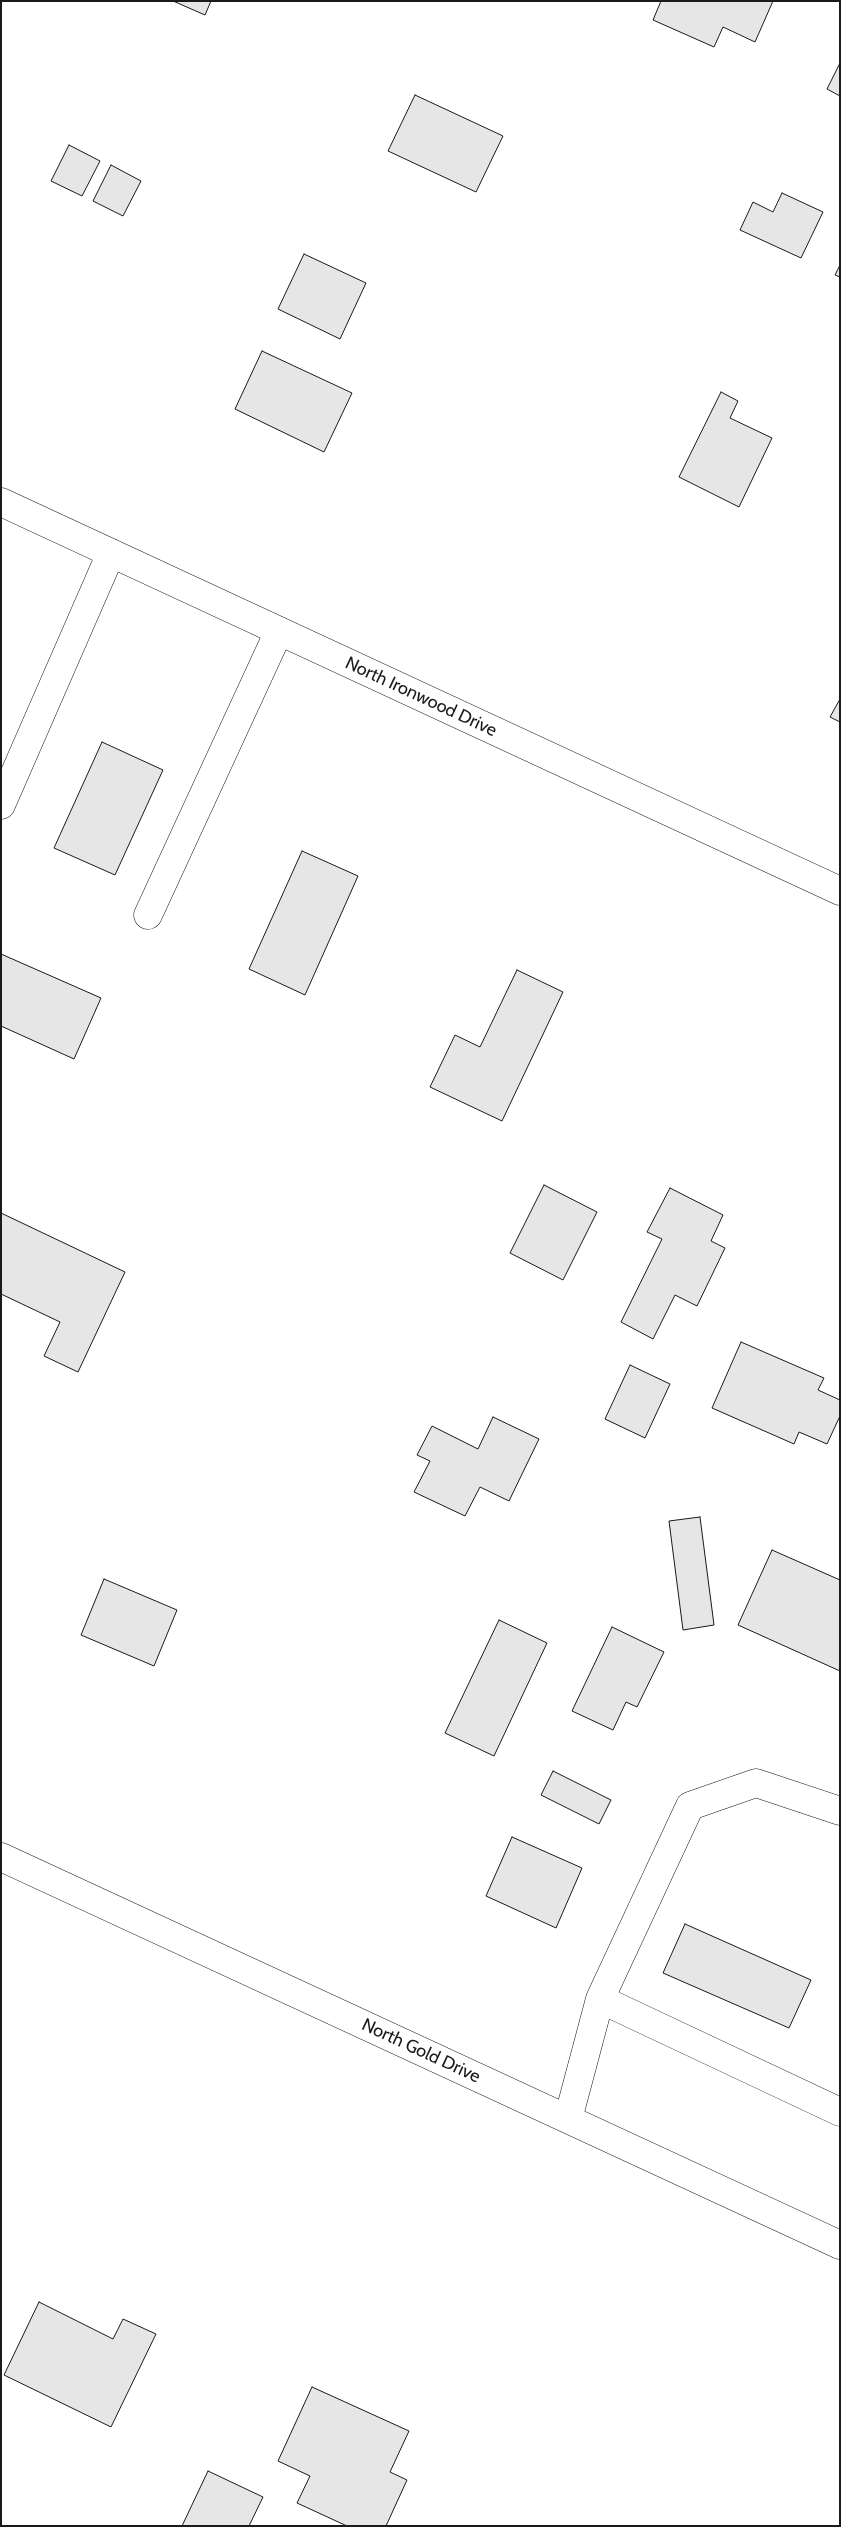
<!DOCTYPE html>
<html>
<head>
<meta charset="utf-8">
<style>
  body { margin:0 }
  #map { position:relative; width:841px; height:2527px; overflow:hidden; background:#fff; font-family:Cabin,sans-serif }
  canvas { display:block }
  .frame { position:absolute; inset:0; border:2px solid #1a1a1a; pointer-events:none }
</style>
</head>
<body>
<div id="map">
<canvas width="841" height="2527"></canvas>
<div class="frame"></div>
</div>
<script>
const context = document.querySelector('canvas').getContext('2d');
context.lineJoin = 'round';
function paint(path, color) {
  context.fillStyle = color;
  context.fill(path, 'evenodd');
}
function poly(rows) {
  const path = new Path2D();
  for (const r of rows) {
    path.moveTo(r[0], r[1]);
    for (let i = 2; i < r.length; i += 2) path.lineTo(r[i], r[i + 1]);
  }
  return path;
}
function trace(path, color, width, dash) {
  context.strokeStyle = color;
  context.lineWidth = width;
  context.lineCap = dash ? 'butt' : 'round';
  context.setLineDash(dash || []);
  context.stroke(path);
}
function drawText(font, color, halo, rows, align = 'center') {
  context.font = font + ' Cabin,sans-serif';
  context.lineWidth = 4;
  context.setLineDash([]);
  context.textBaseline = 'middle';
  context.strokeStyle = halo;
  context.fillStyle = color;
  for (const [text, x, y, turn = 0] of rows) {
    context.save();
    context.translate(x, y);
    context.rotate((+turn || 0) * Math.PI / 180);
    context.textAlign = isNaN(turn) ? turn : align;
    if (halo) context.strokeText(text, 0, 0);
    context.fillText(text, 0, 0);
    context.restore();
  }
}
const building = poly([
  [173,1,211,1,205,15,173,1],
  [661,1,773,1,755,42,723,27,714,47,653,20,661,1],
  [840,63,840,96,827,89,840,63],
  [415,95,503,136,476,192,388,151,415,95],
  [69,145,100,161,82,196,51,181,69,145],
  [111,165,141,181,123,216,93,201,111,165],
  [782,193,823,212,801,258,740,230,753,202,773,212,782,193],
  [304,254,366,283,340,339,278,309,304,254],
  [840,265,840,277,835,275,840,265],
  [262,351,352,393,324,452,235,409,262,351],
  [721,392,738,401,730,418,772,438,739,507,679,477,721,392],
  [840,699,840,722,830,717,840,699],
  [102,742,163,770,115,875,54,848,102,742],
  [302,851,358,876,305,995,249,969,302,851],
  [1,954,101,998,74,1059,1,1026,1,954],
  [517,970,563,992,502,1121,430,1087,455,1035,480,1047,517,970],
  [544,1185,597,1212,563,1280,510,1253,544,1185],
  [670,1188,723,1215,711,1241,725,1248,697,1306,675,1295,653,1339,621,1322,662,1239,647,1232,670,1188],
  [1,1213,125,1272,78,1372,44,1356,60,1322,1,1294,1,1213],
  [741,1342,824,1378,818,1390,840,1400,840,1416,827,1444,799,1432,794,1444,712,1408,741,1342],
  [630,1365,670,1384,645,1438,605,1419,630,1365],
  [493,1417,539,1439,509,1501,480,1487,465,1516,414,1492,430,1461,417,1455,432,1426,478,1449,493,1417],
  [700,1517,714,1625,683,1630,669,1521,700,1517],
  [772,1550,840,1580,840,1671,738,1625,772,1550],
  [104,1579,177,1610,154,1666,81,1635,104,1579],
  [499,1620,547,1643,494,1756,445,1733,499,1620],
  [612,1627,664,1652,637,1707,626,1702,613,1730,572,1711,612,1627],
  [553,1771,611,1800,599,1824,541,1795,553,1771],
  [512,1837,582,1868,556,1928,486,1896,512,1837],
  [685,1924,811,1980,789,2028,663,1973,685,1924],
  [39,2302,113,2339,123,2319,156,2334,111,2427,4,2375,39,2302],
  [312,2387,409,2431,390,2472,407,2480,386,2526,347,2526,297,2503,310,2476,278,2461,312,2387],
  [208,2471,263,2497,249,2526,182,2526,208,2471]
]);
const minor = poly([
  [1,805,111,553],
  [148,915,279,631],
  [1,1857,840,2245],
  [600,1999,840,2112],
  [568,2119,600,1999,690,1806,756,1783,840,1811]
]);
const major = poly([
  [1,502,840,891]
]);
const streetNames = [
  ["North Ironwood Drive",421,697,25],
  ["North Gold Drive",421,2051,25]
];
paint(building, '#e6e6e6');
trace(building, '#1a1a1a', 1);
trace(minor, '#1a1a1a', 29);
trace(major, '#1a1a1a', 29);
trace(minor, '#fff', 28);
trace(major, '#fff', 28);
drawText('18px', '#1a1a1a', '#fff', streetNames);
</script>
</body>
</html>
